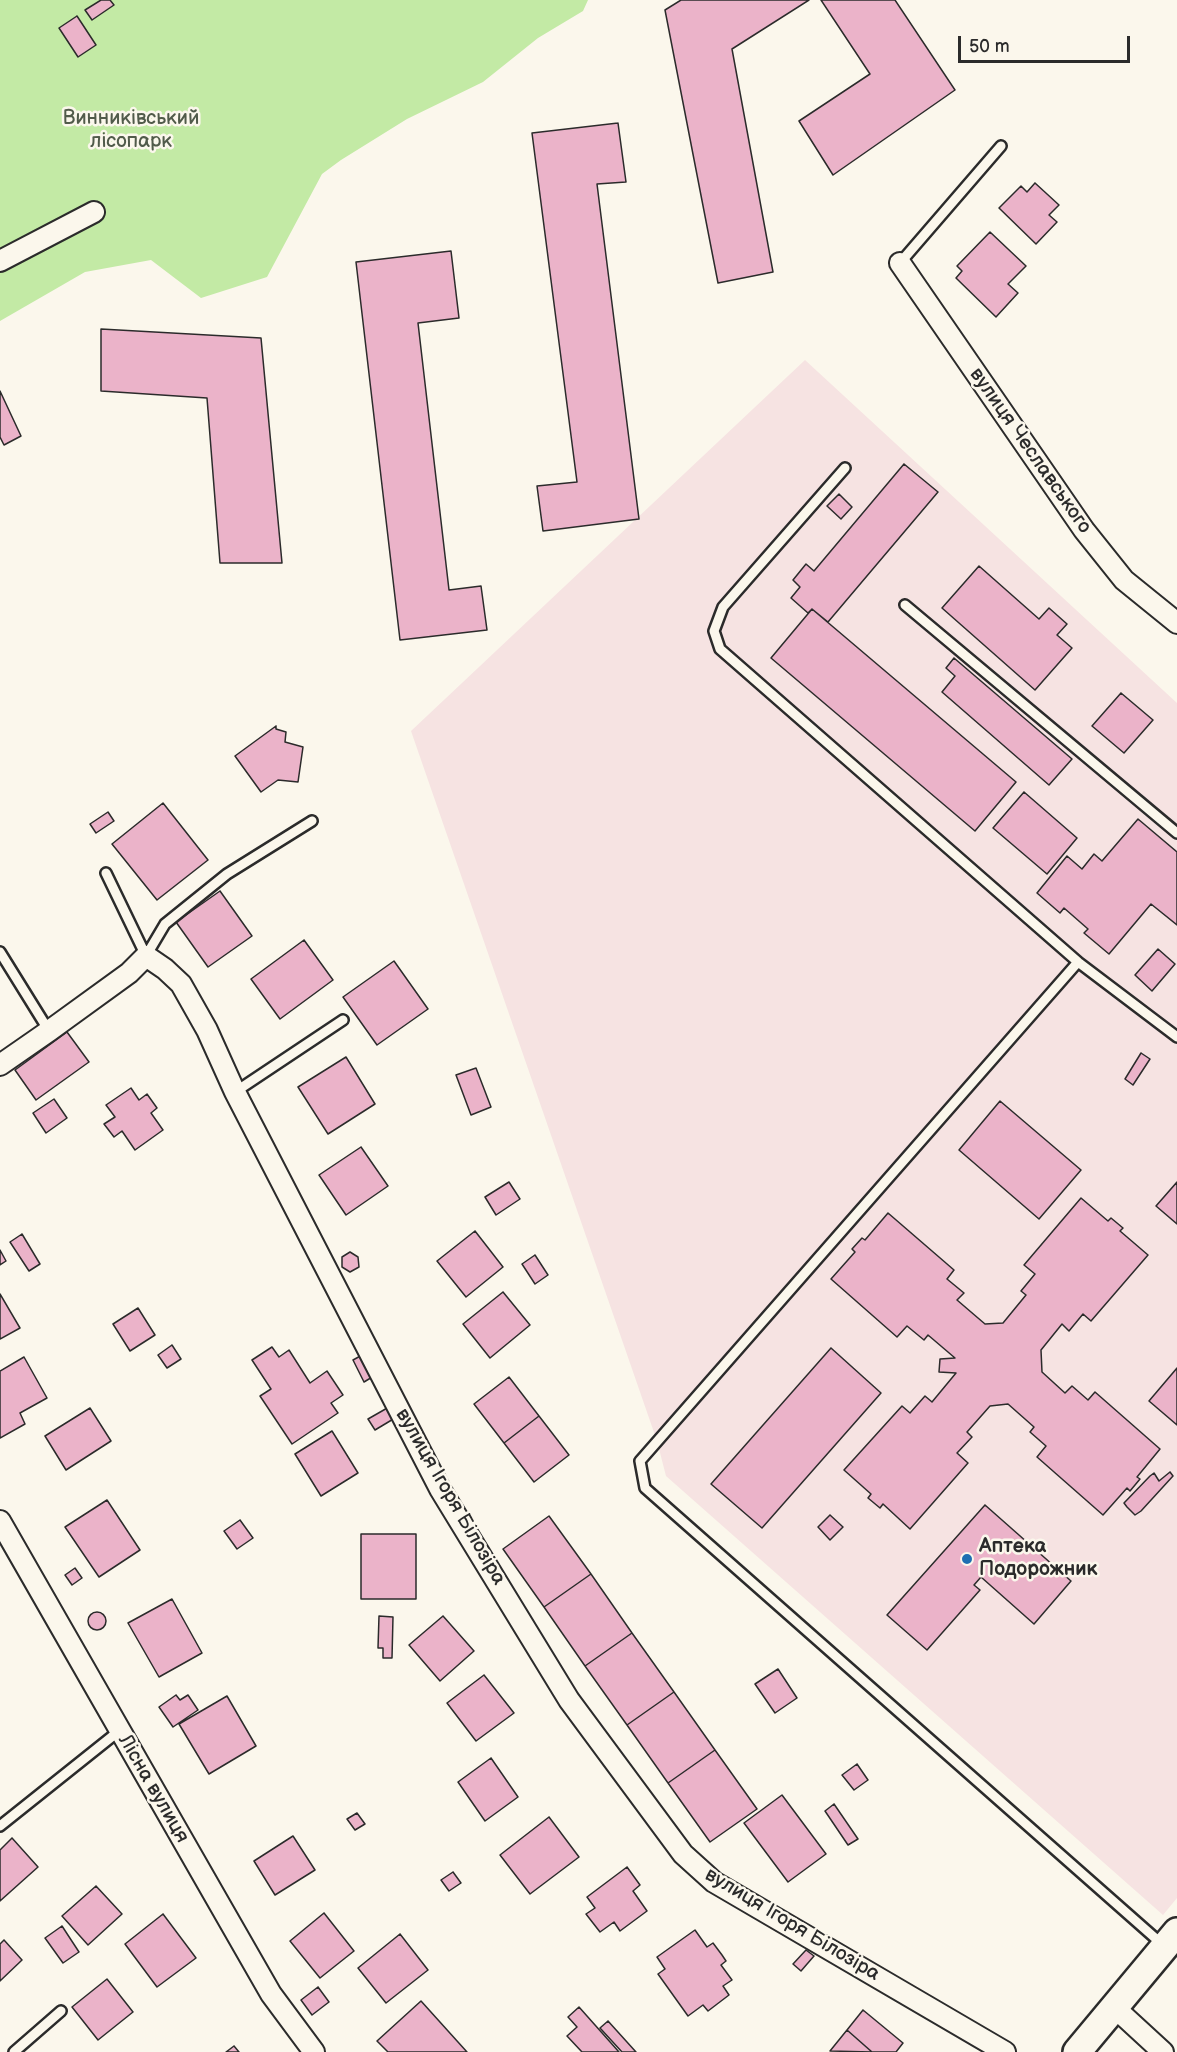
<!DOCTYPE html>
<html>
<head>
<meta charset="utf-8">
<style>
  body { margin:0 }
  #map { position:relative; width:1177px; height:2052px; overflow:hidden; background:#fbf7ec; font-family:"Balsamiq Sans",sans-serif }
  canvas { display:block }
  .scale { position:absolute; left:958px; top:36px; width:172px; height:27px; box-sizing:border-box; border:3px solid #2b2b2b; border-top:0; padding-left:8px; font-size:18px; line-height:21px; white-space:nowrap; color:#2b2b2b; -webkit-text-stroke:4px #fbf7ec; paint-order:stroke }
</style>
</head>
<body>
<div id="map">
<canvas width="1177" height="2052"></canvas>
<div class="scale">50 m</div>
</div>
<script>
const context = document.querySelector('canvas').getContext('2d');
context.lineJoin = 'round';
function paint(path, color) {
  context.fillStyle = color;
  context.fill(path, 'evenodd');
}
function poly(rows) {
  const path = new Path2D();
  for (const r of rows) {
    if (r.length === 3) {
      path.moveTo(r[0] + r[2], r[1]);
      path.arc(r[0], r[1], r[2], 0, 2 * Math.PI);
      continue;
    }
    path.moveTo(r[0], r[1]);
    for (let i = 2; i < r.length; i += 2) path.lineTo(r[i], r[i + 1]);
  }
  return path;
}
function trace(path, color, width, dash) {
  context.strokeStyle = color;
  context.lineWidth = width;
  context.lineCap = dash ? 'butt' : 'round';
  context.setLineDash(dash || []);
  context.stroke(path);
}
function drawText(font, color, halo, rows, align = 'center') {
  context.font = font + ' "Balsamiq Sans",sans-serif';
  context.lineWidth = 5;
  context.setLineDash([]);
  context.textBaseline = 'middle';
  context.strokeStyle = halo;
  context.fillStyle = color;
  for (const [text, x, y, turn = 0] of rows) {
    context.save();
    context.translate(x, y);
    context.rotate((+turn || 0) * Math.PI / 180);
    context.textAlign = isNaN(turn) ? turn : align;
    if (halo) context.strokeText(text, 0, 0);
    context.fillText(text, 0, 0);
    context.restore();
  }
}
const built = poly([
  [805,360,1177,703,1177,1898,1163,1915,666,1476,657,1441,411,731]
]);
const green = poly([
  [0,0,588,0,583,11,538,38,483,82,407,119,341,160,322,174,267,277,201,298,151,260,85,272,0,321]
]);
const building = poly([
  [101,0,110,0,114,5,92,20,85,10,101,0],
  [681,0,809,0,732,49,773,272,718,283,665,10,681,0],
  [821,0,895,0,955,90,833,175,799,121,870,74,821,0],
  [77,16,96,45,78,57,59,28,77,16],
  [618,123,626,182,597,184,639,519,543,531,537,486,577,482,532,133,618,123],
  [1035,183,1059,205,1049,215,1057,222,1036,244,999,208,1021,186,1027,192,1035,183],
  [990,232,1026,266,1008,284,1018,293,996,317,956,278,962,271,957,266,990,232],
  [451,251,459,318,418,323,449,590,481,586,487,630,400,640,356,262,451,251],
  [101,329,261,338,282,563,220,563,207,398,101,391,101,329],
  [0,391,21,436,4,445,0,437,0,391],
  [904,464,938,492,828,622,812,609,808,613,791,598,800,587,793,580,806,564,814,571,904,464],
  [839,494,852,507,841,519,827,506,839,494],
  [979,566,1039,619,1049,608,1067,624,1057,635,1072,648,1035,690,942,608,979,566],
  [812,609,1016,782,975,831,771,658,812,609],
  [954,658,1072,759,1049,785,942,692,955,676,946,668,954,658],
  [1121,693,1153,720,1124,753,1092,726,1121,693],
  [276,726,276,729,286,732,285,742,303,747,298,782,278,780,261,792,235,756,276,726],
  [1024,792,1077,838,1047,874,993,828,1024,792],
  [163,803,208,860,157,900,112,844,163,803],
  [108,812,114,821,96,833,90,824,108,812],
  [1138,819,1177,852,1177,925,1151,904,1109,954,1084,933,1088,929,1064,908,1060,913,1037,893,1067,856,1082,869,1094,854,1102,861,1138,819],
  [220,891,252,936,208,967,176,922,220,891],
  [304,940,333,980,280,1019,251,979,304,940],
  [1158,949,1175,964,1152,991,1135,975,1158,949],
  [394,961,428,1009,377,1045,343,997,394,961],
  [67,1032,89,1062,36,1100,15,1070,67,1032],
  [1141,1053,1150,1059,1133,1085,1125,1079,1141,1053],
  [346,1057,375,1104,328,1134,298,1087,346,1057],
  [476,1068,491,1107,471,1115,456,1075,476,1068],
  [131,1088,139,1100,147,1094,157,1108,151,1113,163,1130,135,1150,122,1131,114,1137,104,1124,115,1117,106,1105,131,1088],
  [54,1099,67,1118,46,1133,33,1113,54,1099],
  [1000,1101,1081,1170,1039,1219,959,1150,1000,1101],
  [361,1147,388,1186,346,1215,319,1175,361,1147],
  [509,1182,520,1199,496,1215,485,1197,509,1182],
  [1177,1182,1177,1224,1156,1206,1177,1182],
  [1081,1198,1108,1221,1111,1218,1123,1228,1120,1231,1148,1255,1091,1321,1083,1314,1069,1331,1062,1324,1041,1350,1042,1372,1065,1393,1072,1386,1088,1400,1095,1392,1160,1449,1137,1477,1140,1479,1130,1491,1127,1488,1103,1515,1037,1457,1046,1446,1030,1432,1034,1427,1008,1404,990,1406,967,1432,972,1437,957,1453,968,1463,910,1529,883,1504,880,1508,868,1498,871,1494,844,1470,902,1406,910,1413,925,1396,932,1402,956,1373,939,1372,940,1359,955,1358,928,1335,924,1340,907,1326,897,1337,831,1279,855,1252,852,1249,862,1238,865,1240,888,1213,954,1270,947,1279,964,1293,957,1300,985,1324,1003,1323,1026,1295,1021,1291,1035,1274,1024,1265,1081,1198],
  [475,1231,503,1267,466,1297,437,1261,475,1231],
  [22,1234,40,1264,29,1271,10,1242,22,1234],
  [0,1250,6,1261,0,1265,0,1250],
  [350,1252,358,1257,359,1267,350,1272,342,1267,342,1257,350,1252],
  [535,1255,548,1275,535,1284,522,1264,535,1255],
  [503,1292,530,1325,490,1358,463,1324,503,1292],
  [0,1294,20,1328,0,1339,0,1294],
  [138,1308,155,1335,130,1351,113,1324,138,1308],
  [172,1345,181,1359,167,1368,158,1355,172,1345],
  [272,1347,279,1357,289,1350,310,1383,327,1371,343,1395,331,1403,338,1413,292,1444,260,1396,271,1389,252,1360,272,1347],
  [831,1348,881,1393,762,1528,711,1484,831,1348],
  [364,1354,374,1376,364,1382,353,1360,364,1354],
  [24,1357,47,1398,20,1413,25,1424,0,1438,0,1371,24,1357],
  [1177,1368,1177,1425,1149,1401,1177,1368],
  [509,1377,539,1416,504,1443,474,1404,509,1377],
  [389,1407,395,1418,375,1430,368,1419,389,1407],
  [90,1408,111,1441,66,1470,45,1436,90,1408],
  [539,1416,569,1455,534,1482,504,1443,539,1416],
  [332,1431,358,1473,321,1496,295,1454,332,1431],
  [1170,1472,1173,1476,1141,1511,1135,1515,1127,1507,1124,1503,1150,1476,1154,1473,1159,1481,1170,1472],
  [107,1500,140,1550,99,1577,65,1527,107,1500],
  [985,1505,1071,1581,1034,1624,981,1577,974,1585,980,1590,927,1650,887,1615,985,1505],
  [830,1515,843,1527,830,1540,818,1527,830,1515],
  [549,1516,591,1574,544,1607,503,1549,549,1516],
  [240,1520,253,1538,237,1549,224,1531,240,1520],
  [361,1534,416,1534,416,1599,361,1599,361,1534],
  [75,1568,82,1578,72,1585,65,1575,75,1568],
  [591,1574,632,1633,585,1666,544,1607,591,1574],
  [172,1599,202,1653,159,1677,128,1623,172,1599],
  [97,1621,9],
  [379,1616,393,1617,392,1658,383,1658,383,1648,378,1648,379,1616],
  [443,1616,474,1651,440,1681,409,1645,443,1616],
  [632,1633,674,1692,627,1725,585,1666,632,1633],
  [778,1669,797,1698,775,1713,755,1684,778,1669],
  [484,1675,514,1713,476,1741,447,1703,484,1675],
  [674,1692,715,1750,668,1783,627,1725,674,1692],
  [176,1695,180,1700,188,1695,198,1710,173,1727,159,1707,176,1695],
  [227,1696,256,1746,209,1774,179,1724,227,1696],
  [715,1750,757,1809,710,1842,668,1783,715,1750],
  [491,1758,518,1797,485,1821,458,1782,491,1758],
  [857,1764,868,1780,854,1790,842,1775,857,1764],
  [782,1795,826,1854,788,1882,744,1823,782,1795],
  [834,1804,858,1839,848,1845,825,1811,834,1804],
  [357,1813,365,1824,355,1830,347,1819,357,1813],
  [549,1817,579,1857,530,1894,500,1855,549,1817],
  [293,1836,315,1870,275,1895,254,1861,293,1836],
  [12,1838,38,1867,0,1901,0,1850,12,1838],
  [627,1867,640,1885,633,1891,647,1911,620,1931,614,1922,600,1932,586,1914,595,1908,587,1897,627,1867],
  [453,1872,461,1883,449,1891,441,1880,453,1872],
  [96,1886,122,1914,88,1945,62,1916,96,1886],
  [324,1913,354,1951,320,1978,290,1941,324,1913],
  [163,1914,196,1958,157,1987,125,1944,163,1914],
  [62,1926,79,1952,63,1963,45,1938,62,1926],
  [695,1930,707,1947,713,1943,722,1955,726,1961,721,1965,732,1980,723,1986,729,1995,708,2011,703,2005,688,2016,658,1974,665,1969,657,1957,695,1930],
  [400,1934,428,1970,386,2003,358,1968,400,1934],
  [4,1940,22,1960,0,1981,0,1944,4,1940],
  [806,1950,814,1956,801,1971,793,1964,806,1950],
  [107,1979,133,2012,98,2040,72,2007,107,1979],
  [318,1987,329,2002,312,2015,301,2000,318,1987],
  [421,2001,467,2052,388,2052,377,2041,421,2001],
  [579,2007,619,2052,582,2052,567,2036,577,2027,568,2017,579,2007],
  [863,2010,903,2043,896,2052,872,2052,847,2030,863,2010],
  [608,2021,636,2052,622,2052,600,2028,608,2021],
  [847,2030,872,2052,830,2051,847,2030],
  [234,2046,239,2052,226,2052,234,2046]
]);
const service = poly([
  [900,263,1001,146],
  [845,468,723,607,714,631,720,649,1078,962,1177,1037],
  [905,605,1177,833],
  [106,873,146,956,165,924,227,874,312,821],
  [0,952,49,1031],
  [1078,962,640,1461,645,1488,1163,1945],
  [235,1092,343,1020],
  [0,1826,119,1731],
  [14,2052,61,2011]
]);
const minor = poly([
  [0,261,94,212],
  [900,263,1084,530,1124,580,1177,623],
  [0,1065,49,1031,129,973,146,956,165,969,181,984,207,1030,235,1092,440,1489,569,1700,683,1854,714,1882,1005,2052],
  [0,1521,271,1994,314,2052],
  [1114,2007,1163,2052]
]);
const secondary = poly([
  [1077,2052,1177,1932]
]);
const markers = [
  [967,1559,6,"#1f6fb2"]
];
const parkNames = [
  ["Винниківський",131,119],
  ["лісопарк",131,142]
];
const streetNames = [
  ["вулиця Чеславського",1030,451,55],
  ["вулиця Ігоря Білозіра",450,1497,60],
  ["Лісна вулиця",153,1789,60],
  ["вулиця Ігоря Білозіра",792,1925,31]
];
const poiNames = [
  ["Аптека",979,1547],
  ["Подорожник",979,1570]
];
paint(built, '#f6e3e2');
paint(green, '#c3eaa5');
paint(building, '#ebb3c9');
trace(building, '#2b2b2b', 1.5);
trace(service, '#2b2b2b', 14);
trace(minor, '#2b2b2b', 24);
trace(secondary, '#2b2b2b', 32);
trace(service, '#fbf7ec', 9);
trace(minor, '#fbf7ec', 20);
trace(secondary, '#fbf7ec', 27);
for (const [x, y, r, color] of markers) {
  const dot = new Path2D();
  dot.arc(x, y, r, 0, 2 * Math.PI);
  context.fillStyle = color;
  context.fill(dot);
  trace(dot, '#fbf7ec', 2);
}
drawText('20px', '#515b4a', '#fbf7ec', parkNames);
drawText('20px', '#2b2b2b', '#fbf7ec', streetNames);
drawText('bold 20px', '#2b2b2b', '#fbf7ec', poiNames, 'left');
</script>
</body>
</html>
